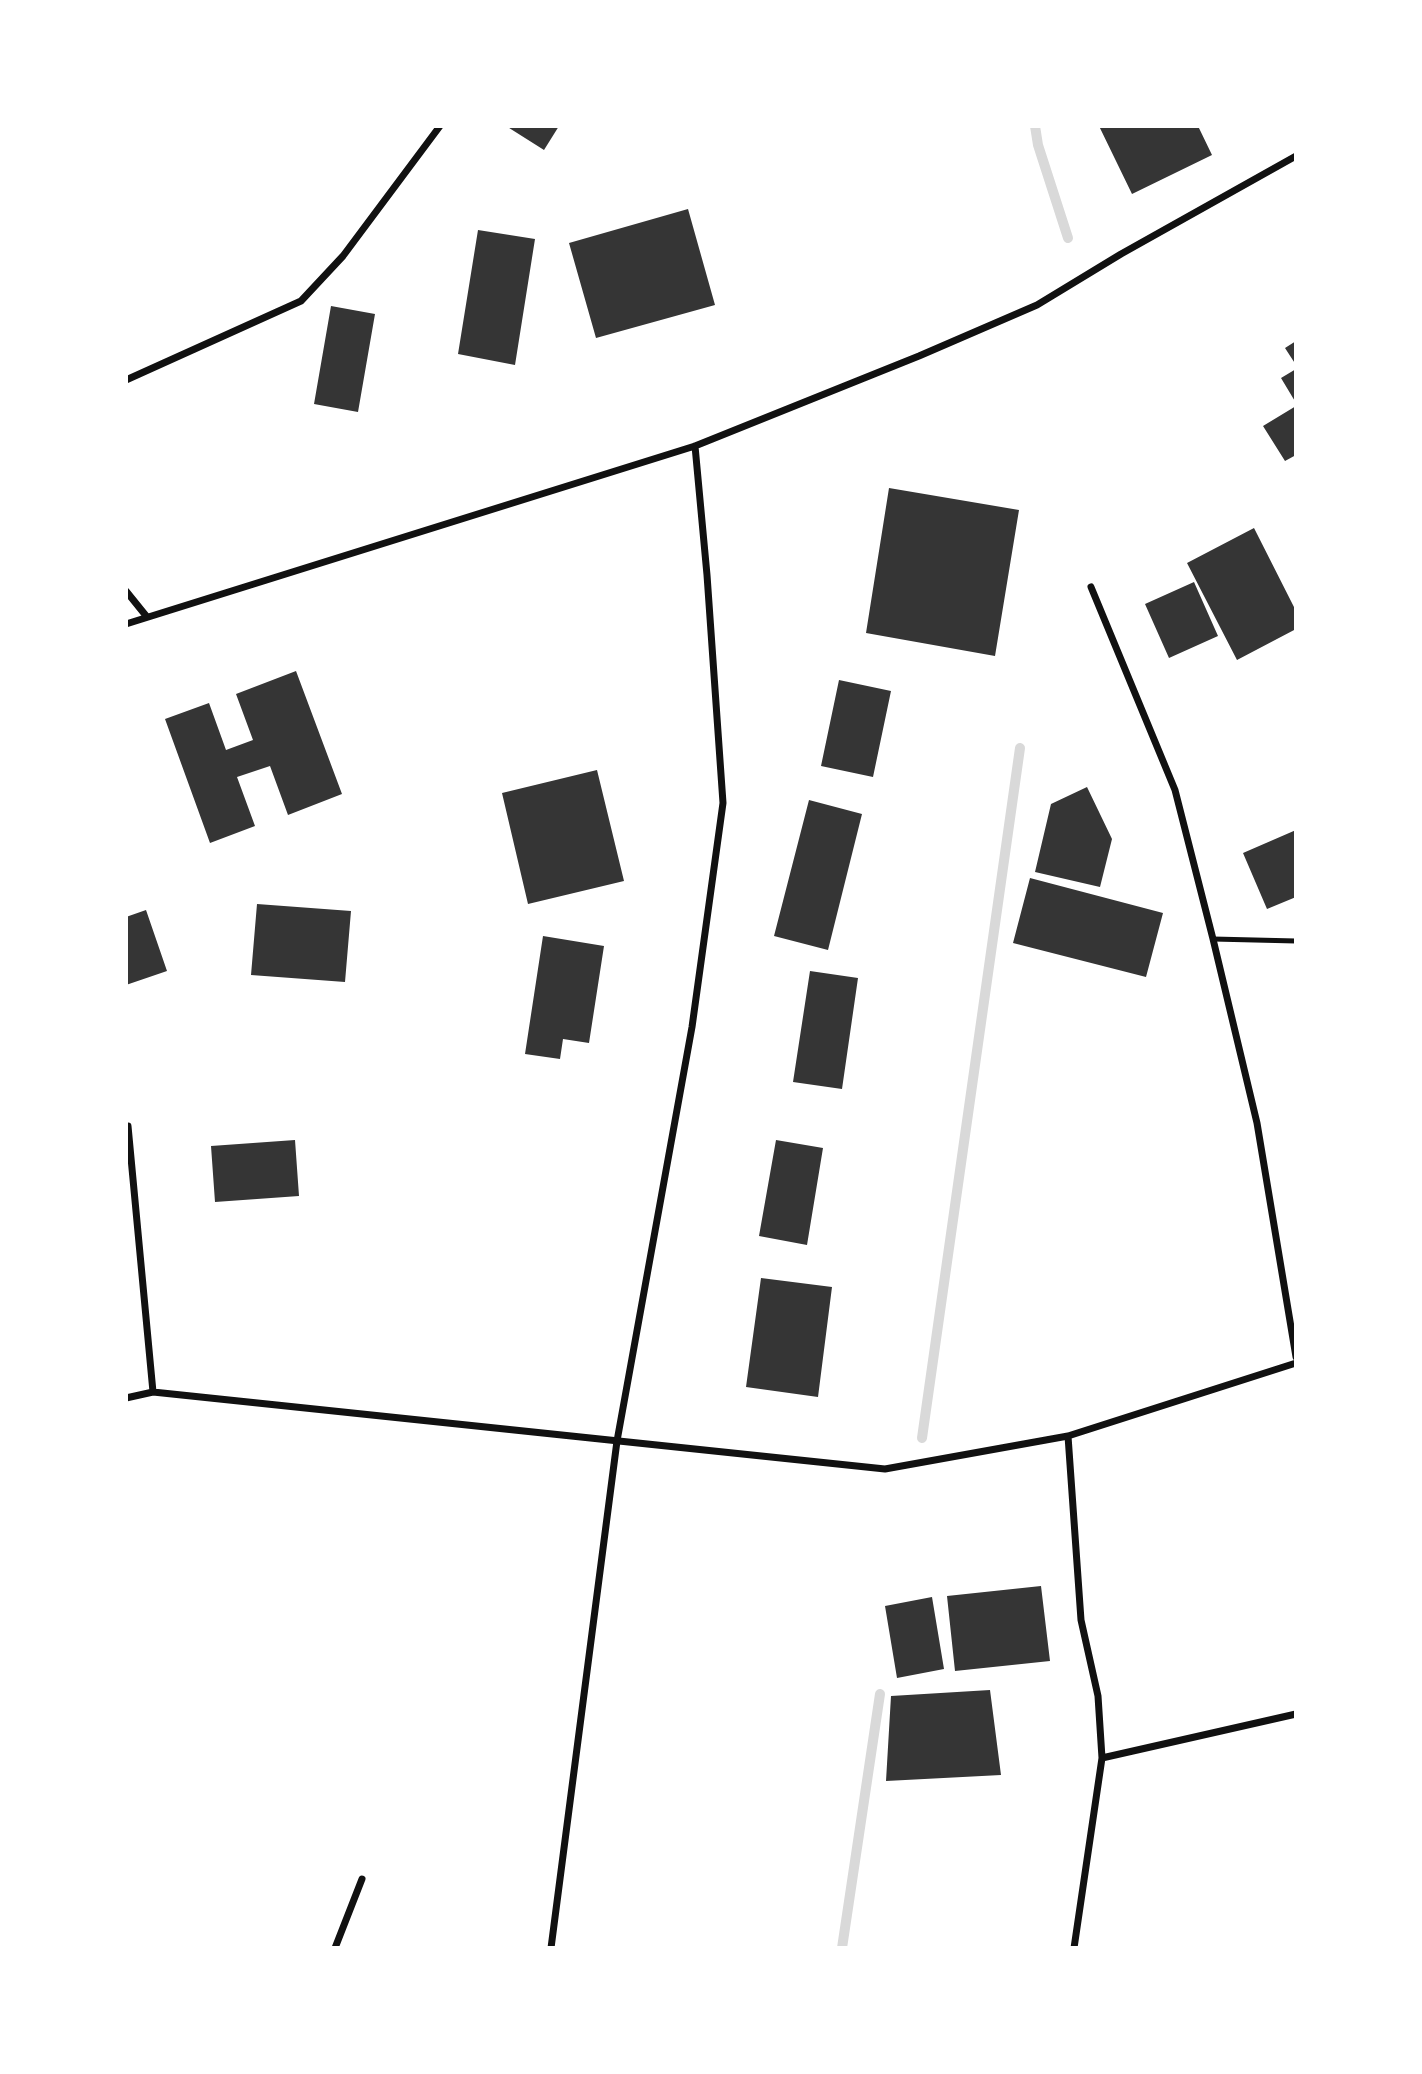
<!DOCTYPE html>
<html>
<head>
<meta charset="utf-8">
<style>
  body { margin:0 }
  #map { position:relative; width:1422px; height:2074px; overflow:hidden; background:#fff; font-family:Arial,sans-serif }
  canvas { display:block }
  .frame { position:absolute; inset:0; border:128px solid #fff; pointer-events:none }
</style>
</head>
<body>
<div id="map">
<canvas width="1422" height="2074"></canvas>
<div class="frame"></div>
</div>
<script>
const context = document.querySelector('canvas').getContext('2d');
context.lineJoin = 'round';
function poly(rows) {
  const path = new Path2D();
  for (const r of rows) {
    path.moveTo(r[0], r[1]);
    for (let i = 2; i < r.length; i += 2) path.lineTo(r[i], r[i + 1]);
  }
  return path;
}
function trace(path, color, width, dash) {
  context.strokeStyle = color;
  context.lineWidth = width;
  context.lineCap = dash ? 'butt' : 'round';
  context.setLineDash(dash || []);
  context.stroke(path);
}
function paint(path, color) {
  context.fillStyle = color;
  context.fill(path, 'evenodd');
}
const stream = poly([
  [1035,126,1038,145,1068,238],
  [922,1438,1020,748],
  [842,1948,880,1694]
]);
const building = poly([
  [506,126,559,126,544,150],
  [1099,126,1198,126,1212,155,1132,194],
  [688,209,715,305,596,338,569,243],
  [478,230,535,239,515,365,458,354],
  [331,306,375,314,358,412,314,404],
  [1296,341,1296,365,1285,348],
  [1296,369,1296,403,1281,378],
  [1296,406,1296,455,1285,461,1263,426],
  [889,488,1019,510,995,656,866,633],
  [1254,528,1296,611,1296,629,1237,660,1187,563],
  [1194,582,1218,636,1169,658,1145,604],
  [296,671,342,794,288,815,270,766,237,777,255,826,210,843,165,719,209,703,226,750,253,740,236,694],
  [839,680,891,691,873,777,821,766],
  [597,770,624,881,528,904,502,793],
  [1087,787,1112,839,1100,887,1035,872,1051,804],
  [809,800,862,814,828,950,774,936],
  [1296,830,1296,897,1267,909,1243,853],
  [1030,878,1163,913,1146,977,1013,943],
  [257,904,351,911,345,982,251,975],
  [146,910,167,971,126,985,126,917],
  [543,936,604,946,589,1043,563,1039,560,1059,525,1054],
  [810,971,858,978,842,1089,793,1082],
  [295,1140,299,1196,215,1202,211,1146],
  [776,1140,823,1148,807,1245,759,1236],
  [761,1278,832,1287,818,1397,746,1387],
  [1041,1586,1050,1661,955,1671,947,1596],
  [932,1597,944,1669,897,1678,885,1606],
  [990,1690,1001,1775,886,1781,891,1696]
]);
const service = poly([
  [1213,939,1296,941]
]);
const minor = poly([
  [126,380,301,301,343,256,440,126],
  [1091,587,1175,790,1213,939,1257,1123,1296,1357],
  [126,591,147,617],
  [126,624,695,446,919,356,1037,305,1121,254,1296,156],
  [128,1126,153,1392],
  [126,1398,153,1392,885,1469,1068,1436,1296,1363],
  [1068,1436,1081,1620,1098,1696,1102,1758,1074,1948],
  [1102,1758,1296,1714],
  [335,1948,362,1879],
  [551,1948,617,1441,692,1027,723,803,707,575,695,446]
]);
trace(stream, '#d9d9d9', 10);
paint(building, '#353535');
trace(service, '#111', 5);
trace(minor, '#111', 7);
</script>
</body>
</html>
